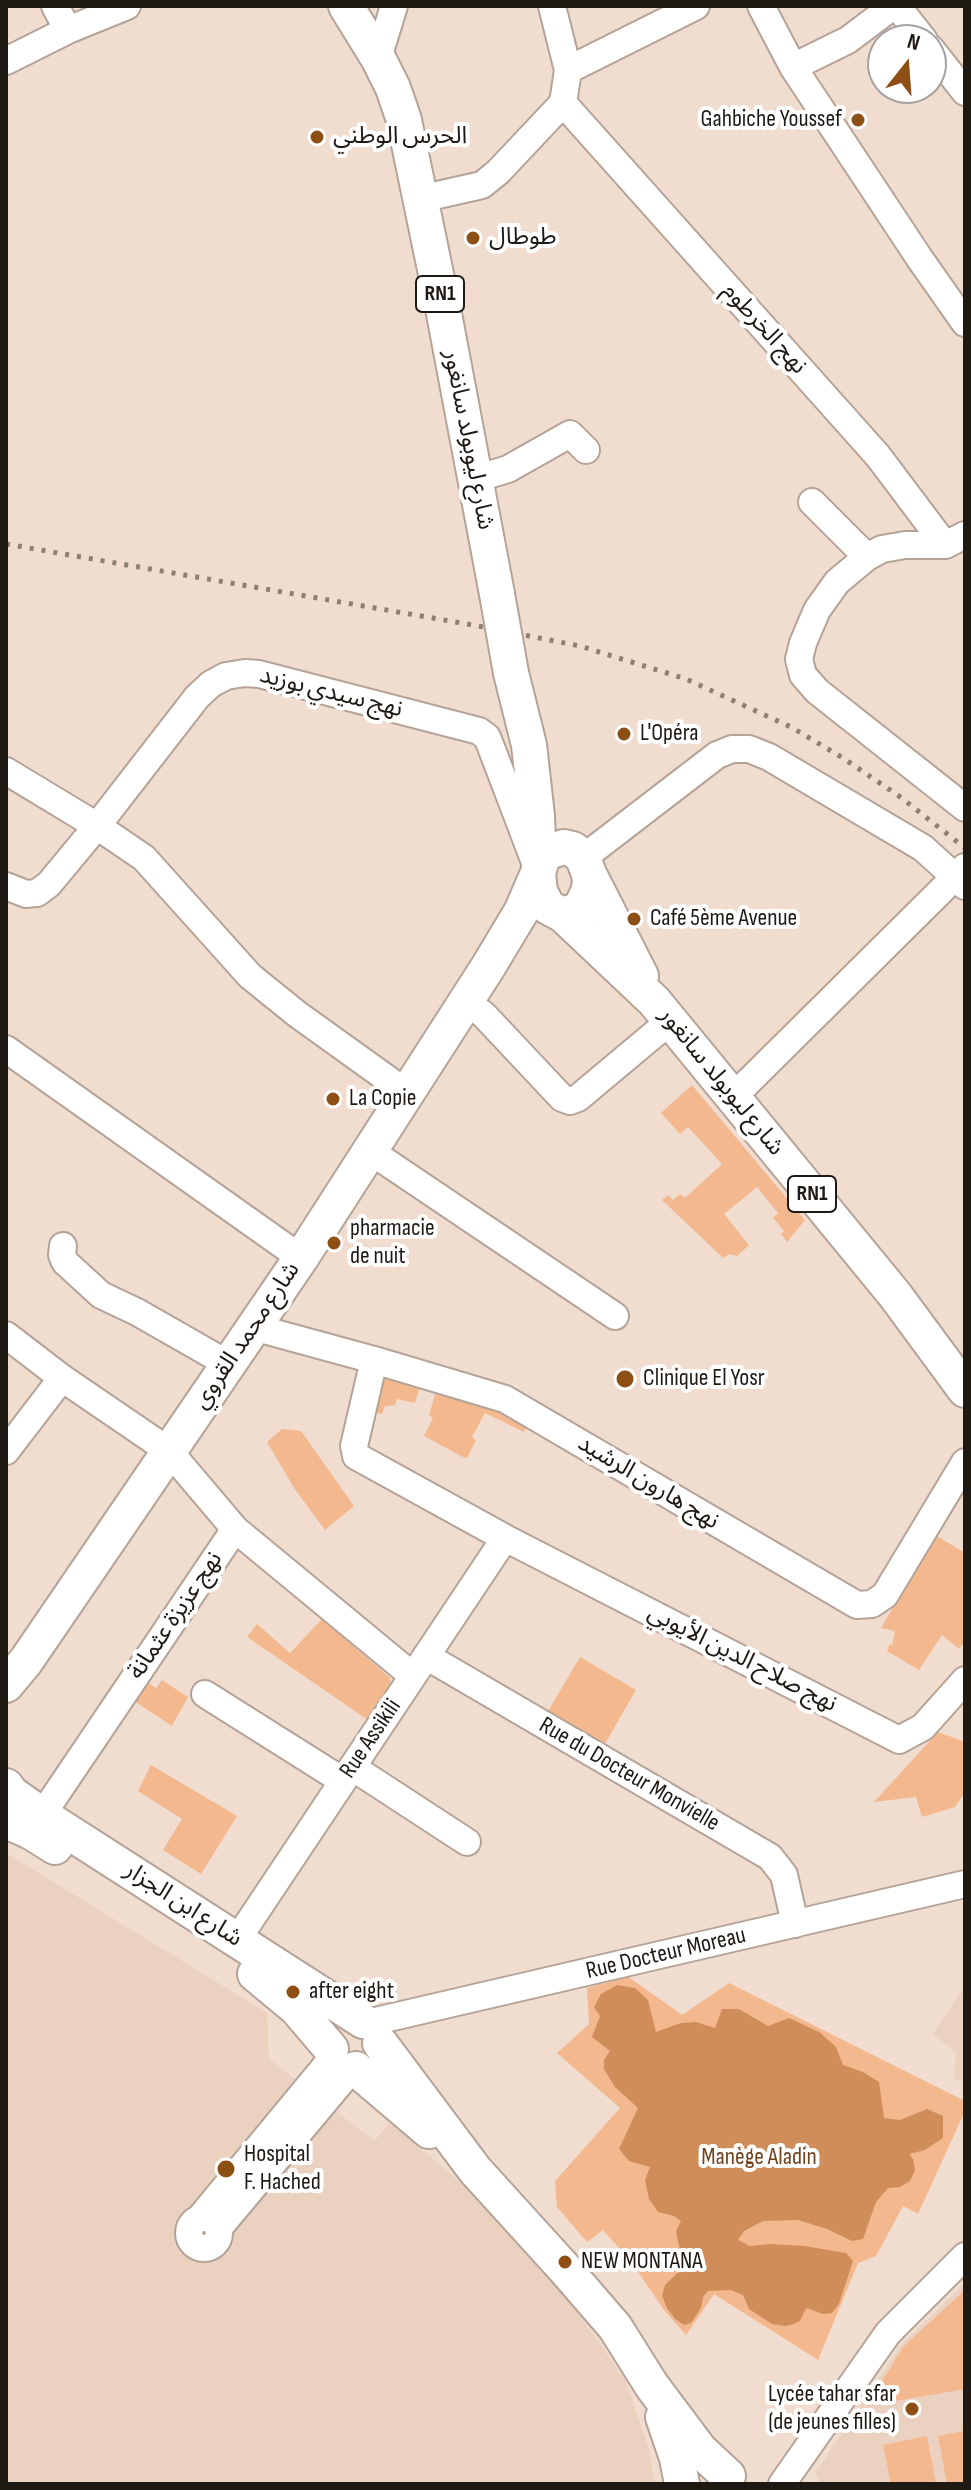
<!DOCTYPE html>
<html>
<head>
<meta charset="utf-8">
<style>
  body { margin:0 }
  #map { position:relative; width:971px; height:2490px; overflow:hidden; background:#f0ddd0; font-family:"Sofia Sans Condensed",sans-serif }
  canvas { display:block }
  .frame { position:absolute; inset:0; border:8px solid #1f1914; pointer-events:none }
  .north { position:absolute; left:867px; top:24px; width:80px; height:80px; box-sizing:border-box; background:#fff; border:2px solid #a5a3a1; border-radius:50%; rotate:17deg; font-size:22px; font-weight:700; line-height:32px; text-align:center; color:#1f1914 }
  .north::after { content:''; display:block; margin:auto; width:28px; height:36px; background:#8e4f15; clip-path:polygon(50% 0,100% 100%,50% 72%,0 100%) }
</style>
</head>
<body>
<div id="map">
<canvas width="971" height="2490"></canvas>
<div class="frame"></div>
<div class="north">N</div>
</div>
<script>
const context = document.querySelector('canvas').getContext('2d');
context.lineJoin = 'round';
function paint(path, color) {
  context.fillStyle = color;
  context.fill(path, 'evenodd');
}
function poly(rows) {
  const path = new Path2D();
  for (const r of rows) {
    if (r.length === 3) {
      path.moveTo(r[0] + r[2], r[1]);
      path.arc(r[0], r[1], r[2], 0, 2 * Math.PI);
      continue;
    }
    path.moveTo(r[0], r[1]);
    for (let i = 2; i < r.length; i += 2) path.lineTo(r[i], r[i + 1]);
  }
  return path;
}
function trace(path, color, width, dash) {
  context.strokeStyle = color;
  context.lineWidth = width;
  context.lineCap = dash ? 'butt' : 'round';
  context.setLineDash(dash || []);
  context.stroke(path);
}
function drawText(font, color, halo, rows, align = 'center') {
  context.font = font + ' "Sofia Sans Condensed","Noto Sans Arabic",sans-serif';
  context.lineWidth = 8;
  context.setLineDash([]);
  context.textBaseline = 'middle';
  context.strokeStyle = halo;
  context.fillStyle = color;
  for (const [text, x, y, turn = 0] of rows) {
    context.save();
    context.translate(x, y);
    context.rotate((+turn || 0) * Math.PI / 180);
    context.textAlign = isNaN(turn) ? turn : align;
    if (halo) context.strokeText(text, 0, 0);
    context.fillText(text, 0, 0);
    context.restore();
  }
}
const built = poly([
  [6,1853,267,2013,269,2059,374,2141,391,2122,477,2197,553,2281,601,2345,626,2382,649,2449,655,2484,6,2484],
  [965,1986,965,2080,954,2080,956,2052,933,2034],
  [965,2283,965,2484,820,2484,816,2472,901,2345]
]);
const green = poly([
  [692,1085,805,1220,787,1242,781,1234,784,1231,773,1218,778,1213,757,1187,724,1214,749,1245,737,1256,729,1254,723,1258,662,1200,668,1195,673,1200,680,1194,685,1198,722,1164,688,1127,680,1134,661,1113],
  [384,1374,421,1384,415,1403,397,1399,395,1405,385,1406,382,1414,374,1412],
  [437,1388,504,1406,528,1421,524,1432,485,1413,472,1437,476,1440,467,1458,463,1457,424,1436,433,1418,429,1415],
  [282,1429,301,1431,354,1506,325,1530,294,1488,267,1442],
  [935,1535,965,1553,965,1642,959,1649,942,1635,919,1670,887,1651,889,1645,892,1645,895,1631,881,1628],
  [322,1619,390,1678,391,1685,368,1720,247,1637,257,1624,290,1653],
  [580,1657,636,1690,603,1747,547,1713],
  [143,1679,156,1688,162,1680,188,1697,172,1726,131,1699],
  [938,1732,965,1742,965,1792,955,1807,922,1817,916,1797,874,1802],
  [151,1765,237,1816,201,1874,163,1850,182,1819,138,1791],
  [629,1977,682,2015,729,1983,965,2101,965,2111,918,2214,903,2206,876,2256,858,2263,818,2360,714,2294,686,2335,664,2310,632,2263,603,2230,587,2242,557,2207,555,2181,620,2108,557,2053,589,2024,587,1988],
  [965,2290,965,2389,867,2406,903,2347],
  [965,2431,965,2484,947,2484,938,2436],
  [927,2436,936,2484,891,2484,883,2445]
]);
const forest = poly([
  [617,1985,635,1988,648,2000,656,2032,681,2023,696,2022,715,2028,722,2009,739,2009,768,2026,789,2018,819,2032,836,2047,843,2065,863,2072,879,2082,884,2118,900,2120,927,2109,943,2116,943,2138,925,2150,909,2154,913,2159,915,2170,910,2181,900,2187,888,2188,876,2202,863,2239,852,2241,827,2229,798,2220,763,2221,744,2231,738,2240,750,2246,770,2244,805,2246,846,2253,853,2261,839,2304,832,2313,823,2314,806,2308,800,2321,794,2324,785,2326,772,2324,749,2309,743,2295,731,2290,708,2291,703,2297,701,2308,691,2323,684,2325,675,2319,667,2308,662,2296,665,2285,677,2273,694,2270,693,2260,679,2247,676,2231,681,2221,674,2216,658,2212,649,2199,645,2180,650,2167,629,2161,619,2149,638,2108,615,2087,604,2069,604,2060,610,2051,592,2037,600,2016,594,2007,601,1994]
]);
const minor = poly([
  [55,6,68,30],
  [552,6,568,70],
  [761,6,793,67,920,259,965,323],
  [897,6,924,40],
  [931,49,965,92],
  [378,58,394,6],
  [6,61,68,30,127,6],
  [793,67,848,40,893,6],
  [563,103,878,456,945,545,965,535],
  [420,199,482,185,498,172,563,103,568,70,696,6],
  [475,479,508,469,570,434,586,450],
  [812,502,867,557],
  [945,545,905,545,882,549,867,557,837,582,817,610,803,643,799,659,803,675,817,691,965,808],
  [6,771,97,826,144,858,250,976,297,1014,407,1093],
  [583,858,717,755,732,749,749,749,769,757,923,848,965,886],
  [6,886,26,894,37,893,49,884,97,826,197,697,211,684,226,676,245,673,259,674,479,731,487,737,491,747,533,857],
  [466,1001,484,1015,562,1098,570,1101,578,1098,670,1021],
  [6,1049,301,1258],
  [733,1097,965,867],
  [370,1151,615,1316],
  [63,1246,62,1255,65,1262,101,1295,137,1312,228,1364],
  [253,1327,374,1360,505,1399,857,1605,872,1604,885,1595,965,1462],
  [6,1335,62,1378,169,1451,235,1529],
  [374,1360,354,1446,356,1456,505,1538,899,1740,923,1727,965,1680],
  [6,1451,62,1378],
  [426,1656,770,1857,784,1875,795,1924],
  [205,1694,343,1781],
  [352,1767,467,1842],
  [42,1815,235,1529,413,1676],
  [237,1940,505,1538],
  [367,2023,965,1884],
  [204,2233,15],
  [199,2219,333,2057],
  [218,2229,352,2069],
  [782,2484,888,2333,965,2256]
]);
const major = poly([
  [346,6,378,58,393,88,404,120,442,303,497,594],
  [511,673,529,745,537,816,539,868],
  [564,847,573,849,583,858,589,874,590,883,588,892,580,909,563,915,548,907,540,892,538,873,542,859,548,852,564,847],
  [589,874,641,976],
  [563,915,654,1001,895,1295,965,1390],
  [6,1685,26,1661,301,1258,488,967,521,912,538,873],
  [6,1786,11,1793,42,1815,363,2021],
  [6,1821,31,1832,55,1847],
  [255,1974,297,2009,331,2049],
  [380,2043,475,2170,564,2268,615,2327,652,2386,700,2450,728,2476],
  [356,2069,429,2131],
  [663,2417,677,2458,682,2484]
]);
const rail = poly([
  [6,544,473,625,580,646,686,679,791,727,843,758,899,796,965,848]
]);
const majorBridge = poly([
  [497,594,511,673]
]);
const markers = [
  [858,120,8,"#8e4f15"],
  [317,137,8,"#8e4f15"],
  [473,238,8,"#8e4f15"],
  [624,734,8,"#8e4f15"],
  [634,919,8,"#8e4f15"],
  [333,1099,8,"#8e4f15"],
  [334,1243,8,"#8e4f15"],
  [625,1379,10,"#8e4f15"],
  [293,1992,8,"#8e4f15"],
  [226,2169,10,"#8e4f15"],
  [565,2262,8,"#8e4f15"],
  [912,2409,8,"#8e4f15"]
];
const shields = [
  [440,294,48],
  [812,1194,48]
];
const shieldNames = [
  ["RN1",440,294],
  ["RN1",812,1194]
];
const poiNames = [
  ["Gahbiche Youssef",842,120,"right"],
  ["الحرس الوطني",333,137],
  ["طوطال",489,238],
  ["L'Opéra",640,734],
  ["Café 5ème Avenue",650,919],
  ["La Copie",349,1099],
  ["pharmacie",350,1229],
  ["de nuit",350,1257],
  ["Clinique El Yosr",643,1379],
  ["after eight",309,1992],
  ["Hospital",244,2155],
  ["F. Hached",244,2183],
  ["NEW MONTANA",581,2262],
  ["Lycée tahar sfar",896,2395,"right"],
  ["(de jeunes filles)",896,2423,"right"]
];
const streetNames = [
  ["نهج الخرطوم",764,329,48],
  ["شارع ليوبولد سانغور",468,440,79],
  ["نهج سيدي بوزيد",331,693,14],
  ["شارع ليوبولد سانغور",721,1082,51],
  ["شارع محمد القروي",247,1336,-56],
  ["نهج هارون الرشيد",648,1483,31],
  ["نهج عزيزة عثمانة",176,1616,-56],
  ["نهج صلاح الدين الأيوبي",742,1659,27],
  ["Rue Assikili",371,1739,-56],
  ["Rue du Docteur Monvielle",629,1775,30],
  ["شارع ابن الجزار",183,1905,33],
  ["Rue Docteur Moreau",666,1954,-13]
];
const parkNames = [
  ["Manège Aladin",759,2158]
];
paint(built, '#ead1c0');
paint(green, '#f3b88e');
paint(forest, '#cf8d5a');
trace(minor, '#b5a397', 30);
trace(major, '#b5a397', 38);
trace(minor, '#fff', 26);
trace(major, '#fff', 34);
trace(rail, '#8c7f76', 5, [4, 8]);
trace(majorBridge, '#b5a397', 38, []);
trace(majorBridge, '#fff', 34);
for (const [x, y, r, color] of markers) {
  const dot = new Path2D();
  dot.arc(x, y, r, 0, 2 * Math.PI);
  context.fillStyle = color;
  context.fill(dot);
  trace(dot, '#fff', 3);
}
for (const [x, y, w] of shields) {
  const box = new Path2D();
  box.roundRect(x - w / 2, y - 18, w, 36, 6);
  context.fillStyle = '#fff';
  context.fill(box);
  trace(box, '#1f1914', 2);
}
drawText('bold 22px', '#1f1914', null, shieldNames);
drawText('24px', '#1f1914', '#fff', poiNames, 'left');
drawText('24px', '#1f1914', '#fff', streetNames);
drawText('24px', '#70421d', '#fff', parkNames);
</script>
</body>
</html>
